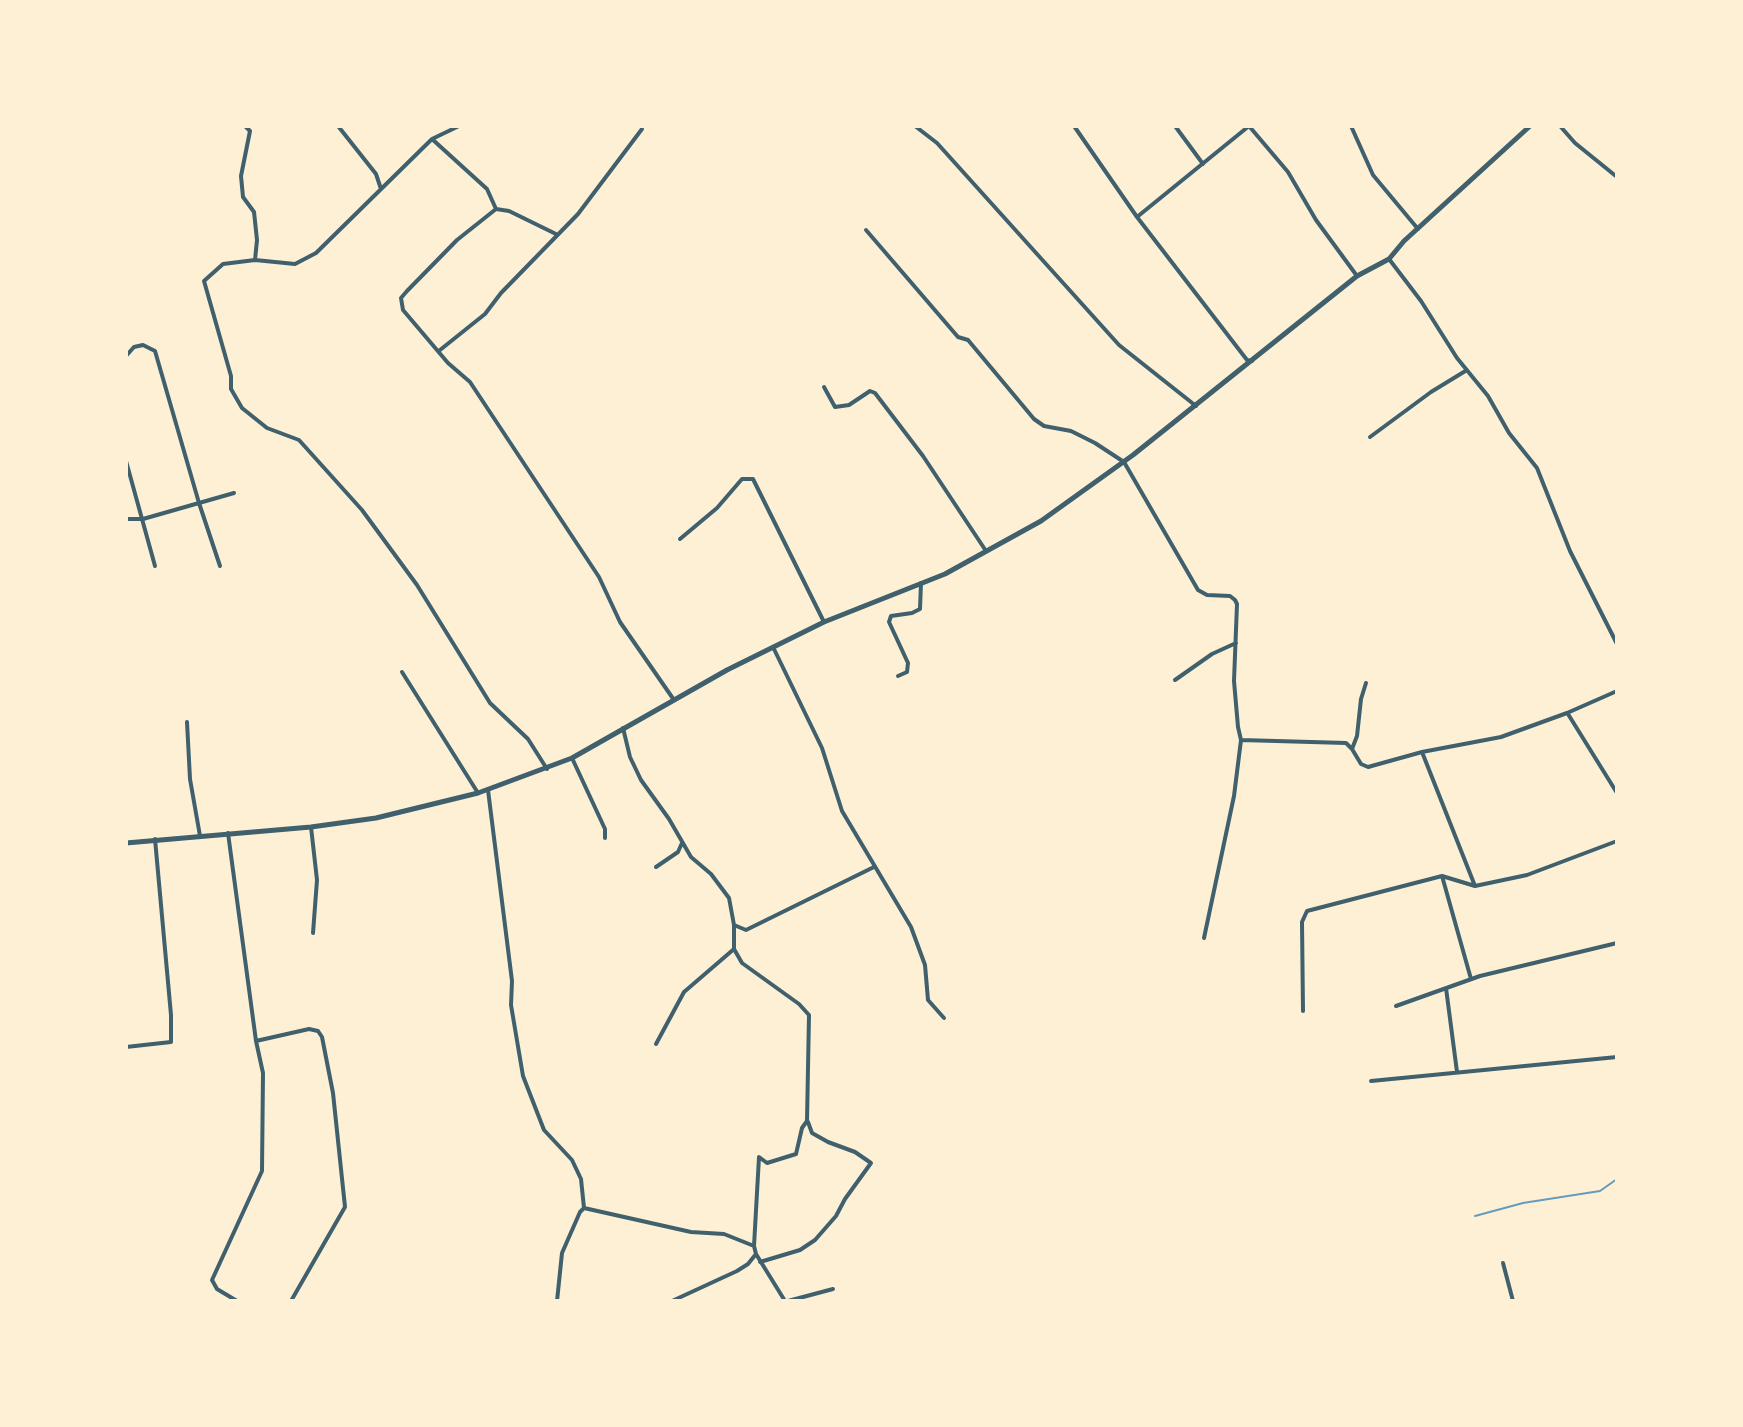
<!DOCTYPE html>
<html>
<head>
<meta charset="utf-8">
<style>
  body { margin:0 }
  #map { position:relative; width:1743px; height:1427px; overflow:hidden; background:#fdf0d5; font-family:Karla,sans-serif }
  canvas { display:block }
  .frame { position:absolute; inset:0; border:128px solid #fdf0d5; pointer-events:none }
</style>
</head>
<body>
<div id="map">
<canvas width="1743" height="1427"></canvas>
<div class="frame"></div>
</div>
<script>
const context = document.querySelector('canvas').getContext('2d');
context.lineJoin = 'round';
function poly(rows) {
  const path = new Path2D();
  for (const r of rows) {
    path.moveTo(r[0], r[1]);
    for (let i = 2; i < r.length; i += 2) path.lineTo(r[i], r[i + 1]);
  }
  return path;
}
function trace(path, color, width, dash) {
  context.strokeStyle = color;
  context.lineWidth = width;
  context.lineCap = dash ? 'butt' : 'round';
  context.setLineDash(dash || []);
  context.stroke(path);
}
const stream = poly([
  [1475,1216,1523,1203,1600,1191,1617,1179]
]);
const minor = poly([
  [245,126,250,131,241,176,243,197,254,212,257,240,255,260],
  [338,126,376,174,381,189],
  [459,126,432,139,316,253,295,264,255,260,223,264,204,281,231,376,231,389,242,408,267,428,299,440,362,510,417,585,490,703,528,739,547,769],
  [915,126,937,143,1119,345,1196,406],
  [1074,126,1137,217,1247,360,1252,361],
  [1175,126,1203,164],
  [1249,126,1288,172,1316,220,1357,276],
  [1351,126,1373,175,1418,229],
  [1560,126,1575,143,1617,177],
  [432,139,487,189,496,209,509,211,556,234],
  [496,209,457,240,407,291,401,298,403,310,448,363,470,382,599,577,620,622,674,700],
  [1137,217,1249,126],
  [866,230,958,337,968,340,1034,419,1044,426,1071,431,1095,443,1124,462,1198,590,1207,595,1230,596,1235,600,1237,604,1234,681,1238,727,1241,740,1234,796,1204,938],
  [1389,259,1421,301,1457,358,1488,396,1509,433,1537,468,1570,551,1617,644],
  [440,350,485,314,501,293,578,214,642,129],
  [126,356,134,347,143,345,155,351,199,503,220,566],
  [824,387,835,407,849,405,870,391,875,393,923,456,986,551],
  [1370,437,1431,392,1467,370],
  [126,461,155,566],
  [126,519,143,519,234,493],
  [680,539,717,508,742,479,753,479,824,622],
  [773,647,822,748,842,811,911,927,925,965,928,1000,944,1018],
  [402,672,478,793],
  [898,676,907,672,908,663,889,622,891,616,912,613,920,609,921,583],
  [1175,680,1212,654,1236,643],
  [1568,714,1617,793],
  [187,722,190,779,200,836],
  [623,728,630,757,641,780,669,819,691,857,711,874,729,898,734,925,734,949,742,963,799,1004,809,1015,807,1121,802,1128,796,1154,767,1163,759,1157,754,1246,756,1254,748,1264,737,1271,672,1301],
  [1241,740,1346,743,1352,749,1361,764,1368,767,1422,752,1501,737,1567,713,1617,691],
  [1352,749,1357,736,1361,699,1366,683],
  [1422,752,1475,886],
  [572,758,605,829,605,838],
  [488,790,512,981,511,1005,523,1076,544,1130,572,1160,581,1179,584,1208],
  [311,827,317,880,313,933],
  [228,833,256,1041,263,1073,262,1171,212,1280,217,1289,237,1301],
  [656,867,678,852,682,843],
  [1442,876,1471,979],
  [734,925,746,930,874,867],
  [1446,988,1457,1072],
  [1396,1006,1480,976,1617,943],
  [1303,1011,1302,922,1307,911,1442,876,1475,886,1527,875,1617,841],
  [256,1041,309,1029,318,1031,322,1037,333,1093,345,1207,291,1301],
  [656,1044,684,992,734,949],
  [126,1047,171,1042,171,1015,155,839],
  [1371,1081,1617,1057],
  [756,1254,785,1301],
  [760,1262,800,1250,815,1240,836,1216,845,1199,871,1163,855,1152,828,1142,812,1133,808,1122],
  [1503,1263,1513,1301],
  [557,1301,562,1253,580,1212,584,1208,691,1232,724,1234,754,1246],
  [788,1301,833,1289]
]);
const tertiary = poly([
  [126,843,311,827,376,818,478,793,572,758,727,670,824,622,945,574,1041,521,1133,455,1357,276,1389,259,1404,241,1530,126]
]);
trace(stream, '#669bbc', 2);
trace(minor, '#3f606c', 4);
trace(tertiary, '#3f606c', 5);
</script>
</body>
</html>
